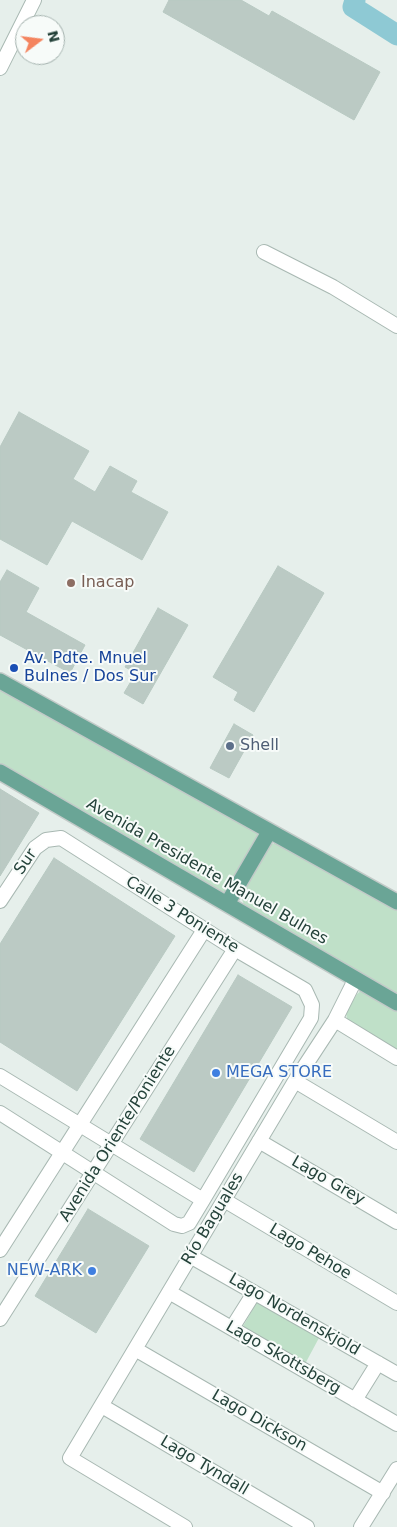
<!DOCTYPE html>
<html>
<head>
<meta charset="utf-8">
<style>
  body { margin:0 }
  #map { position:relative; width:397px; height:1527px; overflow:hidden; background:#e6efeb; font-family:"DejaVu Sans",sans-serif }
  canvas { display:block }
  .north { position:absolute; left:15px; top:15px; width:50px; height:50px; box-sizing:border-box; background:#f7fbf9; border:1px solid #a3b1ad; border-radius:50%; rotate:75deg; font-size:14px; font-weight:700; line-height:20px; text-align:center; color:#24423a }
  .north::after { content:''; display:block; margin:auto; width:18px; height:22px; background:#f4845f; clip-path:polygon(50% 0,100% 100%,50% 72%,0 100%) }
</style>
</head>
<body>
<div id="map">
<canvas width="397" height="1527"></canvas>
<div class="north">N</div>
</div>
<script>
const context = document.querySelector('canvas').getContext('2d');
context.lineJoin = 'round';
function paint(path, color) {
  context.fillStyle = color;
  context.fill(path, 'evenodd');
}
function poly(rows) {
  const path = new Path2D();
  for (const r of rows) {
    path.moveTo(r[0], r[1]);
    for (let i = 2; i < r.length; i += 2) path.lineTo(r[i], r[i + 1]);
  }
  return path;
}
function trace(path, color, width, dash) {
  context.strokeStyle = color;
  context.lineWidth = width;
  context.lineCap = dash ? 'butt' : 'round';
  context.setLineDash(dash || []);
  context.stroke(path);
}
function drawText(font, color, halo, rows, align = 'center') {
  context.font = font + ' "DejaVu Sans",sans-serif';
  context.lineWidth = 4;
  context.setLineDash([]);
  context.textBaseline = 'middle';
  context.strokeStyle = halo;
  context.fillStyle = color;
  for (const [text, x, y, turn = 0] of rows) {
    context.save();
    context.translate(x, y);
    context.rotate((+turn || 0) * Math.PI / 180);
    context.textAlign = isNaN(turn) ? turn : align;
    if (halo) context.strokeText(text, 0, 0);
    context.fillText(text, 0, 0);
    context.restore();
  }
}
const green = poly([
  [0,685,256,830,258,836,257,841,225,892,218,891,0,764],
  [279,843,397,908,397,994,244,905,242,899,243,891,265,852,271,844],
  [362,990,397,1009,397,1052,348,1024,346,1013,357,994],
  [257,1302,320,1336,305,1364,242,1328]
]);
const river = poly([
  [355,0,353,7,397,35]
]);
const building = poly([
  [169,0,241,0,269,16,272,11,380,72,354,120,163,12,169,0],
  [19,412,89,451,73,479,95,492,110,466,137,481,131,492,168,512,142,560,72,521,47,565,0,539,0,447,19,412],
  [278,566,324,593,254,712,234,700,238,692,213,677,278,566],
  [7,570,39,588,26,612,85,645,70,673,0,635,0,582,7,570],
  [158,608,188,625,143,704,124,693,136,673,125,667,158,608],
  [234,724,253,735,229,778,210,768,234,724],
  [0,789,39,813,0,876,0,789],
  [54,858,175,936,77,1091,0,1042,0,944,54,858],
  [238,975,292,1007,194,1172,140,1139,238,975],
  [88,1209,149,1246,96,1333,35,1296,88,1209]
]);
const minor = poly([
  [0,68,34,0],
  [264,252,333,287,397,326],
  [0,901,35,848,46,840,61,838,235,949,305,990,312,1005,311,1018,203,1200,189,1223,182,1226,174,1224,0,1113],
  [335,1020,397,1058],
  [0,1076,203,1200],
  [295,1081,397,1142],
  [259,1141,397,1222],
  [224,1200,397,1303],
  [0,1250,204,930],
  [190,1256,397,1374],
  [169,1292,397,1424],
  [0,1319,235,949],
  [232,1328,254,1293],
  [135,1349,383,1493],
  [355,1400,378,1363],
  [102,1406,307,1527],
  [185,1527,70,1458,295,1081,335,1020,355,980],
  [361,1527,397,1469]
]);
const major = poly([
  [0,681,397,902],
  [0,772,397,1003],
  [227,904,269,832]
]);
const markers = [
  [71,583,5,"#8d6e63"],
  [14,668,5,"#1a4fb4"],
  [230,746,5,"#5c6f8a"],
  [216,1073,5,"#3f7fe0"],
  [92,1271,5,"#3f7fe0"]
];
const educationNames = [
  ["Inacap",81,583]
];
const transitNames = [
  ["Av. Pdte. Mnuel",24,659],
  ["Bulnes / Dos Sur",24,677]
];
const serviceNames = [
  ["Shell",240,746]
];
const streetNames = [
  ["Sur",26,862,-55],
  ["Avenida Presidente Manuel Bulnes",207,872,30],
  ["Calle 3 Poniente",182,915,32],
  ["Avenida Oriente/Poniente",118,1134,-58],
  ["Lago Grey",328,1181,30],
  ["Río Baguales",213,1219,-59],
  ["Lago Pehoe",310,1252,31],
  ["Lago Nordenskjold",294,1315,30],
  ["Lago Skottsberg",283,1358,30],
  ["Lago Dickson",259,1421,30],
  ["Lago Tyndall",204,1466,31]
];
const shopNames = [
  ["MEGA STORE",226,1073],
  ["NEW-ARK",82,1271,"right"]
];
paint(green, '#bfe0c8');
trace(river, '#8ec9d4', 21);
paint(building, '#bbcac4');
trace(building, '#b8c9c2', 1);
trace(minor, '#a8b8b2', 16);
trace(major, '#c2cac8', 18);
trace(minor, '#fff', 14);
trace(major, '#6aa596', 15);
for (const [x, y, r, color] of markers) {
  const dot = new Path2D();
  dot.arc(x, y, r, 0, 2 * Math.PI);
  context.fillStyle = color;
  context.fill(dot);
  trace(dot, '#f7fbf9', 2);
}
drawText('16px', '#785e54', '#f7fbf9', educationNames, 'left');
drawText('16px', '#164399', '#f7fbf9', transitNames, 'left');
drawText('16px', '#4e5e75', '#f7fbf9', serviceNames, 'left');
drawText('16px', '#24423a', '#f7fbf9', streetNames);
drawText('16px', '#366cbe', '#f7fbf9', shopNames, 'left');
</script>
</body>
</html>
